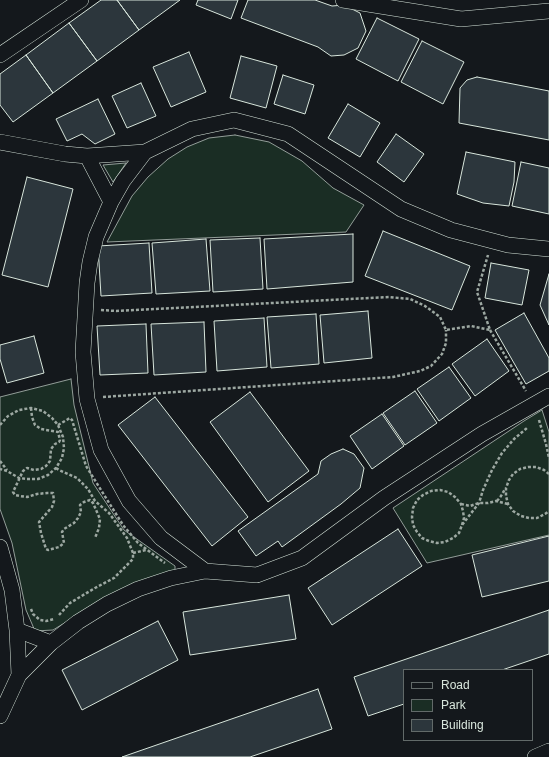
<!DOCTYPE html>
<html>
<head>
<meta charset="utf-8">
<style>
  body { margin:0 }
  #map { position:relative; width:549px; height:757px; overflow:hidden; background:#14181c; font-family:Arial,sans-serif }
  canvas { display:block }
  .legend { position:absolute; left:403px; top:669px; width:130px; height:72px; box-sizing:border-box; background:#14181c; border:1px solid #626a69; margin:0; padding:5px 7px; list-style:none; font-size:12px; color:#d8e6dc }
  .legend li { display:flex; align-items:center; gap:8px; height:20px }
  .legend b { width:20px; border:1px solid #626a69 }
</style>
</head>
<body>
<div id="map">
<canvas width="549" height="757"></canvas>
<ul class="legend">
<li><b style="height:5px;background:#14181c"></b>Road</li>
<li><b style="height:11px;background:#1a2d24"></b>Park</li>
<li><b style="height:11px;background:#2c363c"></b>Building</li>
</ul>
</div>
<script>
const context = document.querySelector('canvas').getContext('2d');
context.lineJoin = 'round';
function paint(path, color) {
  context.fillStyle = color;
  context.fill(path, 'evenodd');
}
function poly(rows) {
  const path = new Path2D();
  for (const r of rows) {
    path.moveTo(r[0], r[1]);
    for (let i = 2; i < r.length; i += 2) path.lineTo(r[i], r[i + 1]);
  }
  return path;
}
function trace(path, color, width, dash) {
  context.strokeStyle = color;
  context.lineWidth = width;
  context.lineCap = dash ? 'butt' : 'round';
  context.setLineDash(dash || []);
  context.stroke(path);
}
const green = poly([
  [235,135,269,142,302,161,333,188,364,205,346,232,107,242,132,196,148,177,168,159,187,147,209,138,235,135],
  [126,163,113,182,103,165,126,163],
  [71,379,74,405,93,483,124,530,175,566,175,576,102,600,53,630,35,631,26,610,12,543,0,509,0,397,71,379],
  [542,410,549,432,549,535,427,563,393,508,524,421,542,410]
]);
const building = poly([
  [101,0,117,0,139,30,97,61,69,23,101,0],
  [117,0,180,0,139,30,117,0],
  [198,0,238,0,231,19,196,5,198,0],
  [248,0,315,0,332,6,344,5,360,13,366,31,358,48,344,55,331,56,318,47,241,18,248,0],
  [377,18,419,39,398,81,356,59,377,18],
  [69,23,97,61,53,93,26,55,69,23],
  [422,41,464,62,443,104,401,82,422,41],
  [189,52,206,92,171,107,153,67,189,52],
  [26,55,53,93,13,122,0,105,0,74,26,55],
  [241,56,277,66,266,108,230,98,241,56],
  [283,75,314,85,305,114,274,104,283,75],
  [477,77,549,91,549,140,459,123,460,88,467,80,477,77],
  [141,83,156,116,127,128,112,96,141,83],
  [98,99,115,134,95,144,82,134,67,141,56,119,98,99],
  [348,104,380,123,360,157,328,138,348,104],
  [396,134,424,154,404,182,377,162,396,134],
  [466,152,515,162,514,182,509,206,483,203,457,194,466,152],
  [521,162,549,168,549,214,512,206,521,162],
  [27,177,73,189,48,287,2,275,27,177],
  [383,231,470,266,452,310,365,276,383,231],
  [353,234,353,282,267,289,264,239,353,234],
  [260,238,263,289,213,292,210,240,260,238],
  [206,239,210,291,156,294,152,243,206,239],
  [149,243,152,293,101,296,98,246,149,243],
  [491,263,529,270,522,305,485,298,491,263],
  [549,274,549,325,540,305,549,274],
  [368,311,372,358,324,363,320,315,368,311],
  [524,313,549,358,549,371,526,384,495,330,524,313],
  [316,314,319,364,271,368,267,317,316,314],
  [264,318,267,367,217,371,214,321,264,318],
  [204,322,206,372,154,375,151,324,204,322],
  [146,324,148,373,100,375,97,326,146,324],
  [34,336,44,373,7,383,0,359,0,345,34,336],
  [487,339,509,371,475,396,452,364,487,339],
  [449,367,471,398,439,421,417,389,449,367],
  [415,391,437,423,405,445,383,413,415,391],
  [250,392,309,471,268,502,210,422,250,392],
  [155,397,248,517,212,546,118,425,155,397],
  [382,414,404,446,372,469,350,436,382,414],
  [343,449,354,454,364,468,360,488,341,504,282,547,278,541,256,556,238,531,318,474,321,461,331,454,343,449],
  [398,529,422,566,332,625,308,588,398,529],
  [549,536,549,581,482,597,472,555,549,536],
  [289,595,296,639,190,655,183,612,289,595],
  [549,610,549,654,502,670,404,670,404,704,368,716,354,677,549,610],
  [158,621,178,660,82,710,62,670,158,621],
  [318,689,332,729,250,757,122,757,318,689]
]);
const path = poly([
  [101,310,116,311,389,297,410,299,425,306,440,317,446,330,471,326,490,330,477,292,488,255],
  [490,330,526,391],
  [103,397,393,377,420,371,431,366,442,354,446,343,446,330],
  [31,408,32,417,35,425,41,429,58,432,60,440,59,442,55,444,51,449,50,461,46,466,41,469,34,470,27,468,23,471,13,492,15,495,20,496,27,497,37,494,47,493,53,493,54,501,52,507,39,522,41,533,46,549,48,550,59,547,64,543,62,532,64,529,74,523,78,518,81,512,80,505,84,502,90,500,93,503,100,519,99,528,95,538],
  [539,420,546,444,549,458],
  [0,425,8,416,19,410,31,408,43,411,52,418,58,425,63,437,64,448,62,458,56,468,48,475,38,479,27,479,19,478,7,471,0,469],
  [58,425,70,418,72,420,86,466,101,490,123,525,138,543,165,563],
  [0,461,7,470],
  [56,468,59,470,77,478,88,489,95,501,109,513,127,538,133,553,133,559,114,578,95,588,70,603,59,615],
  [549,474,544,470,536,467,528,467,520,469,513,474,509,480,506,488,506,496,508,504,513,511,521,516,529,518,537,518,545,514,549,511],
  [497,501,501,496,505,489],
  [461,504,470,506,479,503,488,503,496,501,508,504],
  [462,525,464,518,463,511,461,504,455,497,448,492,440,490,431,491,423,495,417,500,413,508,412,517,413,525,417,532,422,538,429,541,437,543,445,542,453,538,459,533,462,525,479,503,483,490,492,470,502,453,514,439,527,428],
  [133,553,146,550],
  [31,609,33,614,40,620,46,621,54,619]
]);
const street = poly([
  [343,0,461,19,549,11],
  [0,55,81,0],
  [0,142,65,154,87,156,145,152,192,129,234,120,288,134,401,209,451,230,508,245,549,249],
  [145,152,123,181,111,202,96,237,90,262,87,283,83,352,87,399,101,450,129,501,161,538,205,571],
  [87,156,111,202],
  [0,547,12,590,17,630,19,675],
  [17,630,51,643],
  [0,716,19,675,51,643,78,622,107,604,138,589,171,578,205,571,257,575,302,558,384,498,482,434,549,396],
  [535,757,549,751]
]);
paint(green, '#1a2d24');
trace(green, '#939e99', 1);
paint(building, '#2c363c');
trace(building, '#d8e6dc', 1);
trace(street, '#d8e6dc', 16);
trace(path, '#9da8a2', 2.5, [3, 2]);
trace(street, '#14181c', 15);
</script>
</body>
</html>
